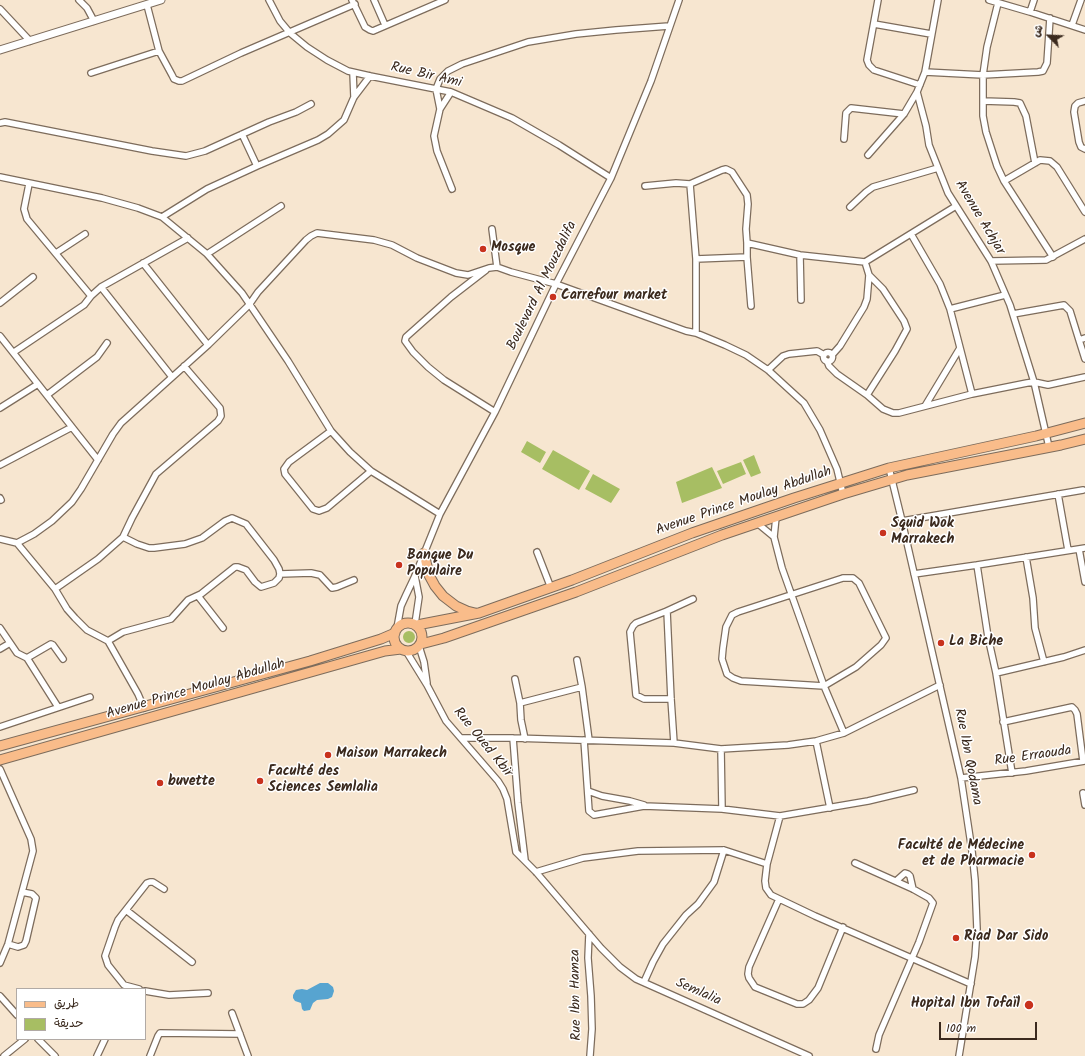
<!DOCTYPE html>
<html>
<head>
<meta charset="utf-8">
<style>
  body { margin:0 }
  #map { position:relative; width:1085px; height:1056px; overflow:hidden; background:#f7e6d0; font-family:Kalam,"Playpen Sans Arabic",sans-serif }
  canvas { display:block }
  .legend { position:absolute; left:16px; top:988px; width:130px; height:52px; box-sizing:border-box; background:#fff; border:1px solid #b1aaa5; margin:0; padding:5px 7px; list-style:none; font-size:12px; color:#3b2a1e }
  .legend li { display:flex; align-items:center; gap:8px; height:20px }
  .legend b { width:20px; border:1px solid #b1aaa5 }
  .north { position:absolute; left:1029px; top:16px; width:40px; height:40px; -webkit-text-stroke:3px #fff; paint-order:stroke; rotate:294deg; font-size:11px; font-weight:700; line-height:16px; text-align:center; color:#3b2a1e }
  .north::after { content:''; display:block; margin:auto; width:14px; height:18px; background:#3b2a1e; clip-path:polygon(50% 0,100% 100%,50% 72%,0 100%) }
  .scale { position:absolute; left:939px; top:1022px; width:98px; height:18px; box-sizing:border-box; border:2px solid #3b2a1e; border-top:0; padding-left:5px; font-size:12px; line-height:14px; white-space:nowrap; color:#3b2a1e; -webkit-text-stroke:3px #fff; paint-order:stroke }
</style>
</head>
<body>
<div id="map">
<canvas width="1085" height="1056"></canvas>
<ul class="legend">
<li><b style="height:5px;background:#f9bc8a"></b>طريق</li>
<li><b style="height:11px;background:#a7be63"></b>حديقة</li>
</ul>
<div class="north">ش</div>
<div class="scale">100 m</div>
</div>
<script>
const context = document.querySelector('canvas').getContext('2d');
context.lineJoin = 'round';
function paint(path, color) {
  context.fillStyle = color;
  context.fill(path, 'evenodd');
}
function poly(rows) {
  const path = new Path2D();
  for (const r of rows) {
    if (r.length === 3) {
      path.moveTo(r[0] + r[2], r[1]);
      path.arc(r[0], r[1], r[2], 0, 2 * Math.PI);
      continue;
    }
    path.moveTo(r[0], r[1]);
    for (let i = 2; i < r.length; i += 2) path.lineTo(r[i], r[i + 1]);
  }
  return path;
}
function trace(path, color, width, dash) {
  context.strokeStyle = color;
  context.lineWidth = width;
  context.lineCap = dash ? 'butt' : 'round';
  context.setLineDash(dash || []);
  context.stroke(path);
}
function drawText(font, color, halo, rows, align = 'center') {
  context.font = font + ' Kalam,sans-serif';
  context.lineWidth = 3;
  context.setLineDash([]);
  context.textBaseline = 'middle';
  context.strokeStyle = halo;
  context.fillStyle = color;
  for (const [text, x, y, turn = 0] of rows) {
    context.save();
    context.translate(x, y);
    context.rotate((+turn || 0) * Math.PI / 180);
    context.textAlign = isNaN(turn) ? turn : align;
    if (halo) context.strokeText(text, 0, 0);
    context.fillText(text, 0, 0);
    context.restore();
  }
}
const green = poly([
  [527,441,546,452,540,463,521,452],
  [553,450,590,471,579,490,542,469],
  [754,455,761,473,751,477,743,460],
  [741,462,746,474,723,484,717,471],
  [712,467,722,488,682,503,676,482],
  [593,474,620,489,611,503,585,489],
  [409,637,6]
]);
const water = poly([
  [320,983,328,983,333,987,334,991,332,997,328,999,317,1000,313,1003,310,1010,304,1011,302,1009,301,1003,295,1001,293,998,293,995,296,990,302,989,307,990]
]);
const minor = poly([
  [79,0,87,8,94,21],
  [269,0,280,21,290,33,307,47,327,60,348,71,370,76,451,92,512,118,559,145,611,178],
  [352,0,365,27,370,30,373,31,445,0],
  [374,0,385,25],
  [878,0,867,60,869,65,874,70,920,85],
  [938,0,925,72,917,92,926,126,929,145,948,193,991,261,1010,305,1034,382,1049,447],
  [989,0,1030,12,1085,30],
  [998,3,987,47,983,75,983,116,986,132,997,166,1004,181,1053,257],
  [147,5,159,51,172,75,174,79,179,81,182,81,241,53,355,4],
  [0,9,30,41],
  [1030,12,1034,0],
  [874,24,931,34],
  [1072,25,1081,0],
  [925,72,983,75,1038,72,1043,71,1047,63,1050,18],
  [91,73,159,51],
  [353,73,354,97],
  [451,92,440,109,434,136,437,151,452,189],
  [983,101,1014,102,1020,103,1026,116,1035,163],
  [1085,101,1078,103,1075,106,1074,112,1079,142,1081,147,1085,149],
  [440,109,436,89,440,79,448,71,462,64,528,42,576,34,616,30,669,26],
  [0,123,5,122,152,151,186,156,205,151,269,122,296,112,311,104],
  [242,134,257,166],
  [844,139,846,113,851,108,904,114],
  [868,155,904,114,917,92],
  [0,177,102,198,138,208,162,217,207,254,242,293,288,361,331,431,350,452,371,471,440,514],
  [1004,181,1040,160,1050,161,1057,167,1085,212],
  [29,184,24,209,27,219,91,296],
  [690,184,696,259,696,333],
  [645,186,676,183,690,184,722,170,726,169,732,172,747,195,748,204,746,229,747,243,747,257,751,306],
  [850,207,866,192,873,187,938,168],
  [162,217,207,189,257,166,318,140,328,134,344,120,354,97,370,76],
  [492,229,497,267],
  [911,234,940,284,950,309,972,394],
  [747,243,800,255,865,262,956,206],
  [56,253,85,234],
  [207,254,281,206],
  [800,255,801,300],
  [696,259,747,257],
  [991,261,1046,260,1085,239],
  [143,263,208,345],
  [486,270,451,297,406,337,405,341,413,352,428,367,444,380,495,412],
  [101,287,172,377],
  [0,303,33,277],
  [950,309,1005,295],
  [1013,314,1064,305,1070,311,1079,340,1085,338],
  [0,336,98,460],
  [1079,340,1085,359],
  [14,352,84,305,91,296,101,287,188,238],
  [828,357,4.5],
  [832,355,840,346,864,307,867,299,869,275,865,262],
  [827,361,829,366,837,374,867,395,883,409,893,413,899,413,972,394,1027,383,1034,382,1048,385,1085,377],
  [768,370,783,356,789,354,817,351,824,355],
  [47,395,97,357,107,343],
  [867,395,895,351,907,329,904,321,883,289,869,275],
  [925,406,960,348],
  [0,408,38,384],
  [331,431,289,462,284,469,285,474,313,509,319,511,327,508,371,471],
  [0,465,72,427],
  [889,468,902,521,961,778,972,851,975,880,977,929,975,957,959,1056],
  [1058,494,1068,550],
  [0,498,1,500],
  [776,517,774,537,782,568,824,686,844,733],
  [902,521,1083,490],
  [757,523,774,537],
  [0,539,17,543,34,534,52,521,72,502,81,489,113,434,121,423,208,345,249,305,258,292,306,240,311,236,317,233,374,240,392,245,417,258,456,273,468,275,489,268,497,267,511,272,556,284,686,331,696,333,725,345,746,355,768,370,804,403,820,430,837,469,843,494],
  [17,543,55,589,67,609,75,618,87,630,108,641,138,694,144,708],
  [1079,549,1085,582],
  [537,552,551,588],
  [1026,557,1033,598,1035,628,1044,662],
  [977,565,988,637,996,673,1012,773],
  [280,574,311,573,320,575,332,588,337,587,354,580],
  [914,574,977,565,1085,548],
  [843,578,853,578,859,583,886,638,881,645,856,667,824,686,741,681,733,678,727,674,722,659,723,648,726,627,732,615,738,612,843,578],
  [55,589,98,559,123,537,132,518,156,474,218,421,221,416,220,408,184,366],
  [198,596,223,628],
  [667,611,671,699,674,743],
  [415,624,419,597,415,576],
  [0,628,17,653,27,658,58,707],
  [397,628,401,606,406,595,415,576,440,514,495,412,556,284,611,178,651,81,679,0],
  [108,641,123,632,171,619,188,600,201,594,235,567,238,567,246,570,255,582,261,587,274,583,279,578,280,574,279,569,274,560,246,524,232,518,225,521,202,538,185,544,154,548,149,548,137,544,123,537],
  [419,646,424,662,427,683],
  [0,649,10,643],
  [406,651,427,685,446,721,498,781,503,789,507,799,516,852,536,872,601,948,620,967,636,979,809,1056],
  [27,658,51,644,53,645,63,659],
  [577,660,582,687,589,740],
  [996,673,1064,657,1085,650],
  [515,679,520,703,521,720,525,739],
  [671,699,644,699,636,695,630,632,633,626,636,623,667,611,693,599],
  [520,703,582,687],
  [1003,722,1072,707,1075,710,1077,714,1083,761],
  [0,727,90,697],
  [461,738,513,738,674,743,721,749,788,745,816,741,844,733,940,685],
  [513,738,518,803,525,860],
  [584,740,589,811,594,815,644,806,722,809,780,816,868,801,914,790],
  [816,741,830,808],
  [721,749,722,809],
  [0,769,31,839,33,851,8,944,0,963],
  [961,778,1026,771,1085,761],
  [588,791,602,796,630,801,644,805],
  [1083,793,1085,805],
  [780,816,767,864,765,881,766,888,771,895,815,916,971,984],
  [855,863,913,889,929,898,933,903,919,942,879,1035,876,1049],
  [536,872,583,858,638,851,724,850,767,864],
  [896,881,905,873,908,874,910,876,913,889],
  [779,899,749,967,748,974,749,978,755,987,797,1004,803,1004,809,1000,818,988,843,927],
  [126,910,192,962],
  [589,934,588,958,591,996,592,1029,590,1056],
  [8,944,18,947,24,945,26,941,36,898,32,894,22,892],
  [644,982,653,962,663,944,686,915,698,904,714,882,724,850],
  [139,989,124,985,108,965,105,956,115,927,118,920,147,883,150,882,153,882,164,889],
  [145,991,169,995,208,993],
  [0,996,17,1015],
  [232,1013,248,1056],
  [38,1039,55,1056],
  [4,1056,25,1039],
  [97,1056,105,1039],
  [150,1056,158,1036,160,1033,240,1034]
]);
const tertiary = poly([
  [0,50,161,0]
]);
const primary = poly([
  [424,553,429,575,435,586,443,596,456,606,467,611,475,613],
  [408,637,14],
  [417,625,479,613,572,580,692,533,794,498,889,468,1036,436,1085,423],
  [421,644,444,638,576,592,722,535,843,494,907,475,1061,445,1085,439],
  [0,746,310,661,381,639,395,633],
  [0,760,385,651,401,649]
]);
const markers = [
  [483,249,4,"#c8321e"],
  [553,297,4,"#c8321e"],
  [883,533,4,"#c8321e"],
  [399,565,4,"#c8321e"],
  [941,643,4,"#c8321e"],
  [328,755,4,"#c8321e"],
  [260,781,4,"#c8321e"],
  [160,783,4,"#c8321e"],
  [1032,855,4,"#c8321e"],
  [956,938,4,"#c8321e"],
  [1029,1005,5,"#c8321e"]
];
const streetNames = [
  ["Rue Bir Ami",426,76,13],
  ["Avenue Achjar",979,218,59],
  ["Boulevard Al Mouzdalifa",543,286,-64],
  ["Avenue Prince Moulay Abdullah",744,502,-19],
  ["Avenue Prince Moulay Abdullah",196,690,-16],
  ["Rue Oued Kbir",482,743,51],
  ["Rue Ibn Qodama",967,757,79],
  ["Rue Erraouda",1033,757,-8],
  ["Semlalia",698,993,24],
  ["Rue Ibn Hamza",577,995,-91]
];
const poiNames = [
  ["Mosque",491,249],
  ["Carrefour market",561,297],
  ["Squid Wok",891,525],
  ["Marrakech",891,541],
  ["Banque Du",407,557],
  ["Populaire",407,573],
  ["La Biche",949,643],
  ["Maison Marrakech",336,755],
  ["Faculté des",268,773],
  ["Sciences Semlalia",268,789],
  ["buvette",168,783],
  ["Faculté de Médecine",1024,847,"right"],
  ["et de Pharmacie",1024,863,"right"],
  ["Riad Dar Sido",964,938],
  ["Hopital Ibn Tofaïl",1020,1005,"right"]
];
paint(green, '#a7be63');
paint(water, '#57a4d0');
trace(minor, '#7d6c5c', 8);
trace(tertiary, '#7d6c5c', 9);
trace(primary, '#7d6c5c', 11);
trace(minor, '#fff', 5.5);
trace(tertiary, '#fff', 7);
trace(primary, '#f9bc8a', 9);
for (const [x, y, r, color] of markers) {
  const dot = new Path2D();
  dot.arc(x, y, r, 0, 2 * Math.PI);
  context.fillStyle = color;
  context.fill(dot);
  trace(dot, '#fff', 1.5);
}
drawText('14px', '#3b2a1e', '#fff', streetNames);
drawText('bold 14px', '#3b2a1e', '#fff', poiNames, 'left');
</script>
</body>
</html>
